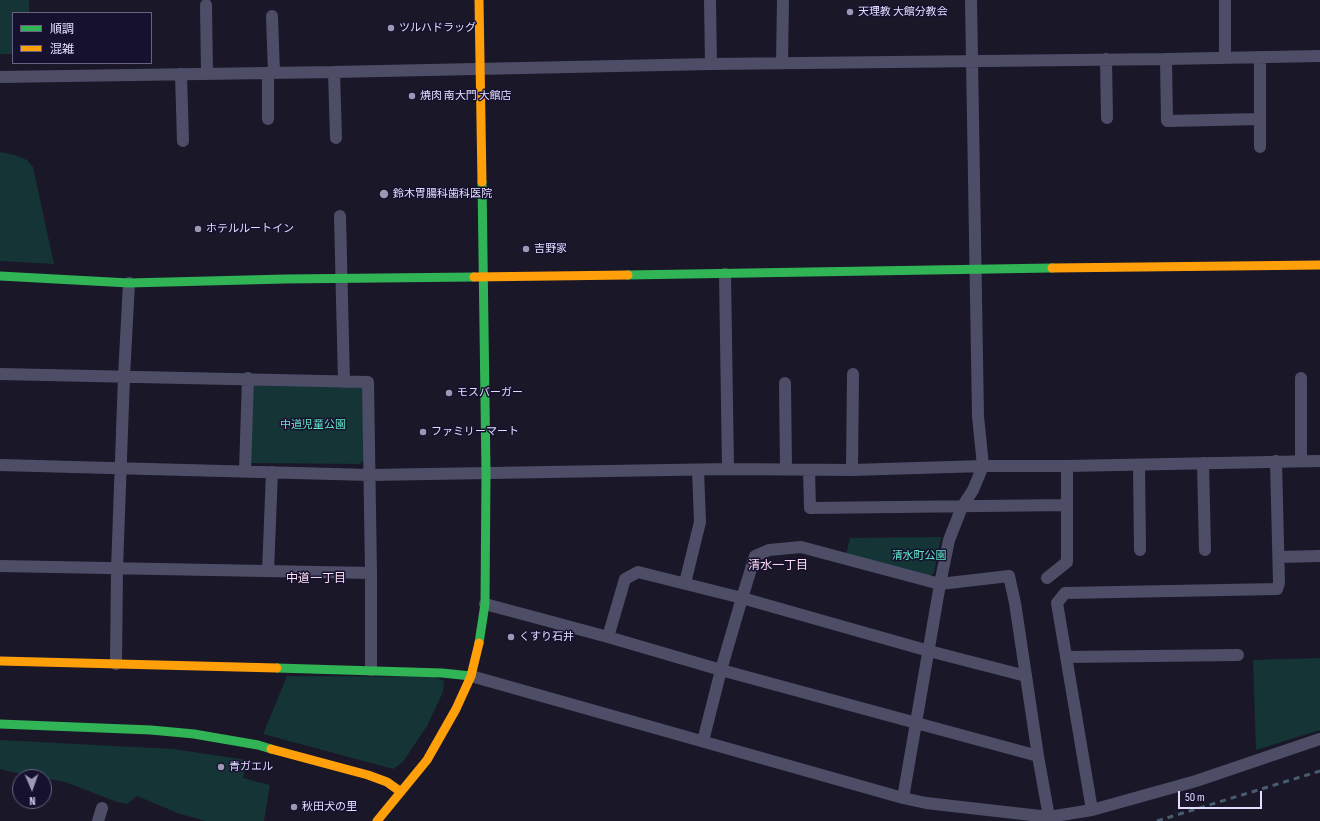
<!DOCTYPE html>
<html>
<head>
<meta charset="utf-8">
<style>
  body { margin:0 }
  #map { position:relative; width:1320px; height:821px; overflow:hidden; background:#1a1728; font-family:"Sofia Sans Condensed","Noto Sans JP",sans-serif }
  canvas { display:block }
  .legend { position:absolute; left:12px; top:12px; width:140px; height:52px; box-sizing:border-box; background:#16112e; border:1px solid #686382; margin:0; padding:5px 7px; list-style:none; font-size:12px; color:#e2deff }
  .legend li { display:flex; align-items:center; gap:8px; height:20px }
  .legend b { width:20px; border:1px solid #686382 }
  .north { position:absolute; left:12px; top:769px; width:40px; height:40px; box-sizing:border-box; background:#16112e; border:1px solid #686382; border-radius:50%; rotate:178deg; font-size:11px; font-weight:700; line-height:16px; text-align:center; color:#e2deff }
  .north::after { content:''; display:block; margin:auto; width:14px; height:18px; background:#9c98b4; clip-path:polygon(50% 0,100% 100%,50% 72%,0 100%) }
  .scale { position:absolute; left:1178px; top:791px; width:84px; height:18px; box-sizing:border-box; border:2px solid #e2deff; border-top:0; padding-left:5px; font-size:12px; line-height:14px; white-space:nowrap; color:#e2deff; -webkit-text-stroke:3px #16112e; paint-order:stroke }
</style>
</head>
<body>
<div id="map">
<canvas width="1320" height="821"></canvas>
<ul class="legend">
<li><b style="height:5px;background:#30b455"></b>順調</li>
<li><b style="height:5px;background:#ff9f0a"></b>混雑</li>
</ul>
<div class="north">N</div>
<div class="scale">50 m</div>
</div>
<script>
const context = document.querySelector('canvas').getContext('2d');
context.lineJoin = 'round';
function paint(path, color) {
  context.fillStyle = color;
  context.fill(path, 'evenodd');
}
function poly(rows) {
  const path = new Path2D();
  for (const r of rows) {
    path.moveTo(r[0], r[1]);
    for (let i = 2; i < r.length; i += 2) path.lineTo(r[i], r[i + 1]);
  }
  return path;
}
function trace(path, color, width, dash) {
  context.strokeStyle = color;
  context.lineWidth = width;
  context.lineCap = dash ? 'butt' : 'round';
  context.setLineDash(dash || []);
  context.stroke(path);
}
function drawText(font, color, halo, rows, align = 'center') {
  context.font = font + ' "Sofia Sans Condensed","Noto Sans JP",sans-serif';
  context.lineWidth = 3;
  context.setLineDash([]);
  context.textBaseline = 'middle';
  context.strokeStyle = halo;
  context.fillStyle = color;
  for (const [text, x, y, turn = 0] of rows) {
    context.save();
    context.translate(x, y);
    context.rotate((+turn || 0) * Math.PI / 180);
    context.textAlign = isNaN(turn) ? turn : align;
    if (halo) context.strokeText(text, 0, 0);
    context.fillText(text, 0, 0);
    context.restore();
  }
}
const green = poly([
  [0,0,29,0,29,13,13,13,13,54,0,54],
  [0,152,15,155,27,160,33,167,54,264,0,261],
  [256,385,363,387,364,460,360,464,250,463,251,388],
  [941,537,934,573,928,577,846,554,850,538],
  [1320,658,1320,730,1256,750,1253,660],
  [287,676,435,677,444,681,443,692,427,726,403,762,393,769,263,734],
  [0,740,173,749,247,760,243,778,270,785,264,821,206,821,180,814,137,796,127,804,117,802,65,782,7,771,0,769]
]);
const street = poly([
  [710,0,711,64],
  [1225,0,1225,57],
  [206,5,207,74],
  [272,16,274,73],
  [1260,57,1260,147],
  [1106,59,1107,118],
  [1166,59,1167,121,1260,119],
  [782,63,783,0],
  [334,72,336,138],
  [268,73,268,119],
  [181,74,183,141],
  [0,77,334,72,711,64,1166,59,1320,56],
  [340,216,344,382],
  [725,274,728,469],
  [0,374,368,382,371,573,371,670],
  [1301,378,1301,461],
  [785,383,786,469],
  [1203,463,1205,550],
  [0,465,370,475,728,469,852,470,983,466,1067,466,1320,461],
  [1139,465,1140,550],
  [809,470,810,508,1067,505],
  [852,470,853,374],
  [245,471,248,378],
  [1279,557,1320,556],
  [0,566,371,573],
  [268,571,272,472],
  [1047,578,1067,562,1067,466],
  [685,583,700,522,698,470],
  [485,604,608,637,721,670,1038,756],
  [608,637,625,579,638,572,742,598,755,556,769,550,801,547,940,584,1009,576,1015,603,1038,756,1049,817],
  [1066,657,1238,655],
  [116,664,117,569,124,377,129,283],
  [471,676,903,798,926,803,1049,817,1092,810,1196,781,1320,739],
  [703,741,721,670,742,598,929,651,1026,676],
  [903,798,940,584,949,540,962,507,973,490,983,466,978,416,971,0],
  [1092,810,1057,603,1065,593,1277,589,1279,583,1276,461],
  [98,821,102,808]
]);
const fast = poly([
  [628,275,1052,268],
  [0,276,129,283,285,279,474,277],
  [479,643,485,604,486,473,482,182],
  [277,668,442,673,471,676],
  [0,724,151,730,194,734,258,745,271,749]
]);
const slow = poly([
  [479,0,482,182],
  [1052,268,1320,265],
  [474,277,628,275],
  [0,661,277,668],
  [271,749,368,775,387,782,401,792],
  [377,821,427,760,456,709,471,676,479,643]
]);
const rail = poly([
  [1157,821,1320,771]
]);
const markers = [
  [850,12,4,"#9c98b4"],
  [391,28,4,"#9c98b4"],
  [412,96,4,"#9c98b4"],
  [384,194,5,"#9c98b4"],
  [198,229,4,"#9c98b4"],
  [526,249,4,"#9c98b4"],
  [449,393,4,"#9c98b4"],
  [423,432,4,"#9c98b4"],
  [511,637,4,"#9c98b4"],
  [221,767,4,"#9c98b4"],
  [294,807,4,"#9c98b4"]
];
const poiNames = [
  ["天理教 大館分教会",858,12],
  ["ツルハドラッグ",399,28],
  ["焼肉 南大門 大館店",420,96],
  ["鈴木胃腸科歯科医院",393,194],
  ["ホテルルートイン",206,229],
  ["吉野家",534,249],
  ["モスバーガー",457,393],
  ["ファミリーマート",431,432],
  ["くすり石井",519,637],
  ["青ガエル",229,767],
  ["秋田犬の里",302,807]
];
const parkNames = [
  ["中道児童公園",313,425],
  ["清水町公園",919,556]
];
const neighbourhoodNames = [
  ["清水一丁目",778,566],
  ["中道一丁目",316,579]
];
paint(green, '#143436');
trace(street, '#4e4d68', 12);
trace(fast, '#30b455', 9);
trace(slow, '#ff9f0a', 9);
trace(rail, '#485d70', 3, [6, 5]);
for (const [x, y, r, color] of markers) {
  const dot = new Path2D();
  dot.arc(x, y, r, 0, 2 * Math.PI);
  context.fillStyle = color;
  context.fill(dot);
  trace(dot, '#16112e', 1.5);
}
drawText('11px', '#e2deff', '#16112e', poiNames, 'left');
drawText('11px', '#62e7c7', '#16112e', parkNames);
drawText('12px', '#ffe0f3', '#16112e', neighbourhoodNames);
</script>
</body>
</html>
